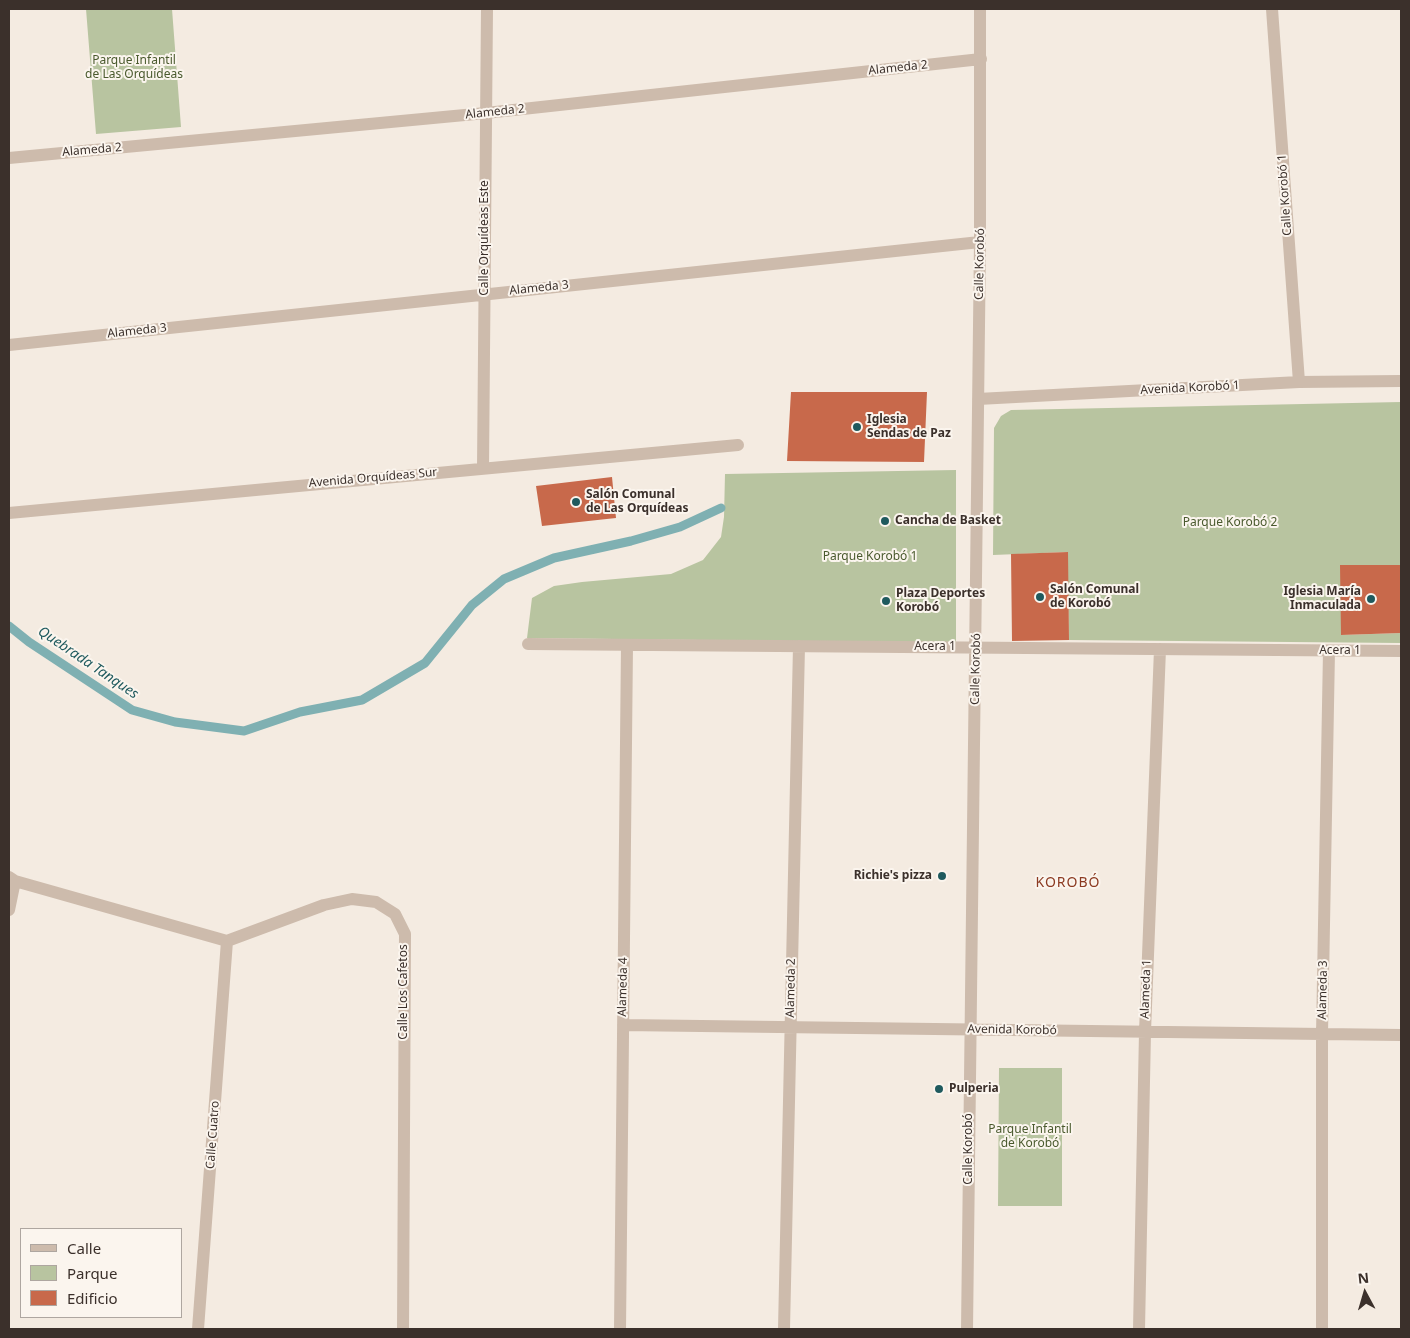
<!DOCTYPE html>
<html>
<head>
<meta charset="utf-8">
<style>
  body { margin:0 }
  #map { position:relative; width:1410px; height:1338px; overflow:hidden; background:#f4ebe1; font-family:"Noto Sans",sans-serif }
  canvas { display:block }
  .frame { position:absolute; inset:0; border:10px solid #3b302b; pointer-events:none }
  .legend { position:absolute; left:20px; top:1228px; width:162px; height:90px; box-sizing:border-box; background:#fbf5ee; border:1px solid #aea6a0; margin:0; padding:6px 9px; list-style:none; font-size:15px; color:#3b302b }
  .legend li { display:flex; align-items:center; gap:10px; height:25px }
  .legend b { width:25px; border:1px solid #aea6a0 }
  .north { position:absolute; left:1340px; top:1268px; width:50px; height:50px; -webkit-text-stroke:4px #fbf5ee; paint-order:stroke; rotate:354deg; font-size:14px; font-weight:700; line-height:20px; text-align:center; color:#3b302b }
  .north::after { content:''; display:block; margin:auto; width:18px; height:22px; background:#3b302b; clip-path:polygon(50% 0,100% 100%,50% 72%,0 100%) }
</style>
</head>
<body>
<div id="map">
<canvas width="1410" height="1338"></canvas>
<div class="frame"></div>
<ul class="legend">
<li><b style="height:6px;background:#cdbbac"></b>Calle</li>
<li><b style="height:14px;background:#b8c4a0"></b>Parque</li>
<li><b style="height:14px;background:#c8694b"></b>Edificio</li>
</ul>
<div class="north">N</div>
</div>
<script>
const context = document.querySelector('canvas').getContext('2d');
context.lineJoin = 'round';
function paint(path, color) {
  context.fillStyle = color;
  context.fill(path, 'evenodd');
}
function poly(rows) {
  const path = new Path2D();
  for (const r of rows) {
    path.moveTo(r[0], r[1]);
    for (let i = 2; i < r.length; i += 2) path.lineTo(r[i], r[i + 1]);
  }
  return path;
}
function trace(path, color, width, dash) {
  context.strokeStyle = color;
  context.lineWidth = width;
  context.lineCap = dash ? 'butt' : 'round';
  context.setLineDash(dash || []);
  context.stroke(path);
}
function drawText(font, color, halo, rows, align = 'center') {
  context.font = font + ' "Noto Sans",sans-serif';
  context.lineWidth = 4;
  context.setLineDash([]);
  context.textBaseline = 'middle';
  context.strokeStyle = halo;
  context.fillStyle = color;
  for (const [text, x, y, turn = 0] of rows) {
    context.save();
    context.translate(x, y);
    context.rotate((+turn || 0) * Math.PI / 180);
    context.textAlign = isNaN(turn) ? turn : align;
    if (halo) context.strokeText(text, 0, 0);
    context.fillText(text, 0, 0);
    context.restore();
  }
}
const green = poly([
  [86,9,172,9,181,127,96,134],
  [1401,402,1401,565,1341,565,1341,635,1401,633,1401,643,1069,640,1067,552,993,555,994,428,1001,416,1011,410],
  [956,470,956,643,527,638,532,598,554,586,582,582,671,574,703,560,721,537,724,517,725,474],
  [999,1068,1062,1068,1062,1206,998,1206]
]);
const stream = poly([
  [9,626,29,642,132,710,175,722,244,731,300,712,362,700,425,663,472,605,504,579,554,558,631,541,680,527,721,508]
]);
const building = poly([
  [791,392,927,392,924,462,787,461],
  [612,477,616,518,542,526,536,486],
  [1068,552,1069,640,1012,641,1011,554],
  [1340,565,1401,565,1401,633,1341,635]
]);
const minor = poly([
  [1272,9,1299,382],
  [9,158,486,113,981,59],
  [9,345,980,242],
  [978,399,1299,382,1401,381],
  [483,468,487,9],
  [9,513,738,445],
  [528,644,1401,651],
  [9,877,15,881,227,941,324,905,352,899,376,902,395,914,405,934,403,1329],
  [9,910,15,881],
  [623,1025,1401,1035],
  [198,1329,227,941],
  [620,1329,627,645],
  [784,1329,799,646],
  [967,1329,980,242,980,9],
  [1139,1329,1145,1032,1160,649],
  [1322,1329,1322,1034,1329,651]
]);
const markers = [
  [857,427,5,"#1f5a5e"],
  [576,502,5,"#1f5a5e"],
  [885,521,5,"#1f5a5e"],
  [1040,597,5,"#1f5a5e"],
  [1371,599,5,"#1f5a5e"],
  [886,601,5,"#1f5a5e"],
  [942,876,5,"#1f5a5e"],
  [939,1089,5,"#1f5a5e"]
];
const parkNames = [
  ["Parque Infantil",134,61],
  ["de Las Orquídeas",134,75],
  ["Parque Korobó 2",1230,523],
  ["Parque Korobó 1",870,557],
  ["Parque Infantil",1030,1130],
  ["de Korobó",1030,1144]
];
const streetNames = [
  ["Alameda 2",898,68,-6],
  ["Alameda 2",495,112,-6],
  ["Alameda 2",92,150,-5],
  ["Calle Korobó 1",1285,195,-94],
  ["Calle Orquídeas Este",485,238,-90],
  ["Calle Korobó",980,264,-89],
  ["Alameda 3",539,288,-6],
  ["Alameda 3",137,331,-6],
  ["Avenida Korobó 1",1190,388,-3],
  ["Avenida Orquídeas Sur",373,478,-5],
  ["Acera 1",935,647],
  ["Acera 1",1340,651],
  ["Calle Korobó",976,669,-89],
  ["Alameda 4",623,987,-89],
  ["Alameda 2",791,988,-89],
  ["Alameda 1",1146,989,-88],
  ["Alameda 3",1323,990,-89],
  ["Calle Los Cafetos",404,992,-90],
  ["Avenida Korobó",1012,1030,1],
  ["Calle Cuatro",213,1135,-86],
  ["Calle Korobó",969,1149,-90]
];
const poiNames = [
  ["Iglesia",867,420],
  ["Sendas de Paz",867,434],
  ["Salón Comunal",586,495],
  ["de Las Orquídeas",586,509],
  ["Cancha de Basket",895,521],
  ["Salón Comunal",1050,590],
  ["de Korobó",1050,604],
  ["Iglesia María",1361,592,"right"],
  ["Inmaculada",1361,606,"right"],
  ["Plaza Deportes",896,594],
  ["Korobó",896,608],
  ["Richie's pizza",932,876,"right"],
  ["Pulperia",949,1089]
];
const waterNames = [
  ["Quebrada Tanques",88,663,34]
];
const neighbourhoodNames = [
  ["KOROBÓ",1068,883]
];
paint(green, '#b8c4a0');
trace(stream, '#7fb0b2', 9);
paint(building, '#c8694b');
trace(minor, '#cdbbac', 12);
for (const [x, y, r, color] of markers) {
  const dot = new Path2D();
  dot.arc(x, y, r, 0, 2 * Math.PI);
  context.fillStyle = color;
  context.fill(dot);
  trace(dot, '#fbf5ee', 2);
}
drawText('12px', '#4a5a2e', '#fbf5ee', parkNames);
drawText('12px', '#3b302b', '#fbf5ee', streetNames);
drawText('bold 12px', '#3b302b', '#fbf5ee', poiNames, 'left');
drawText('italic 14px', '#1f5a5e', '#fbf5ee', waterNames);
context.letterSpacing = '1px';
drawText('14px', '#8c3b22', '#fbf5ee', neighbourhoodNames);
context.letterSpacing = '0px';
</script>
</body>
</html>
